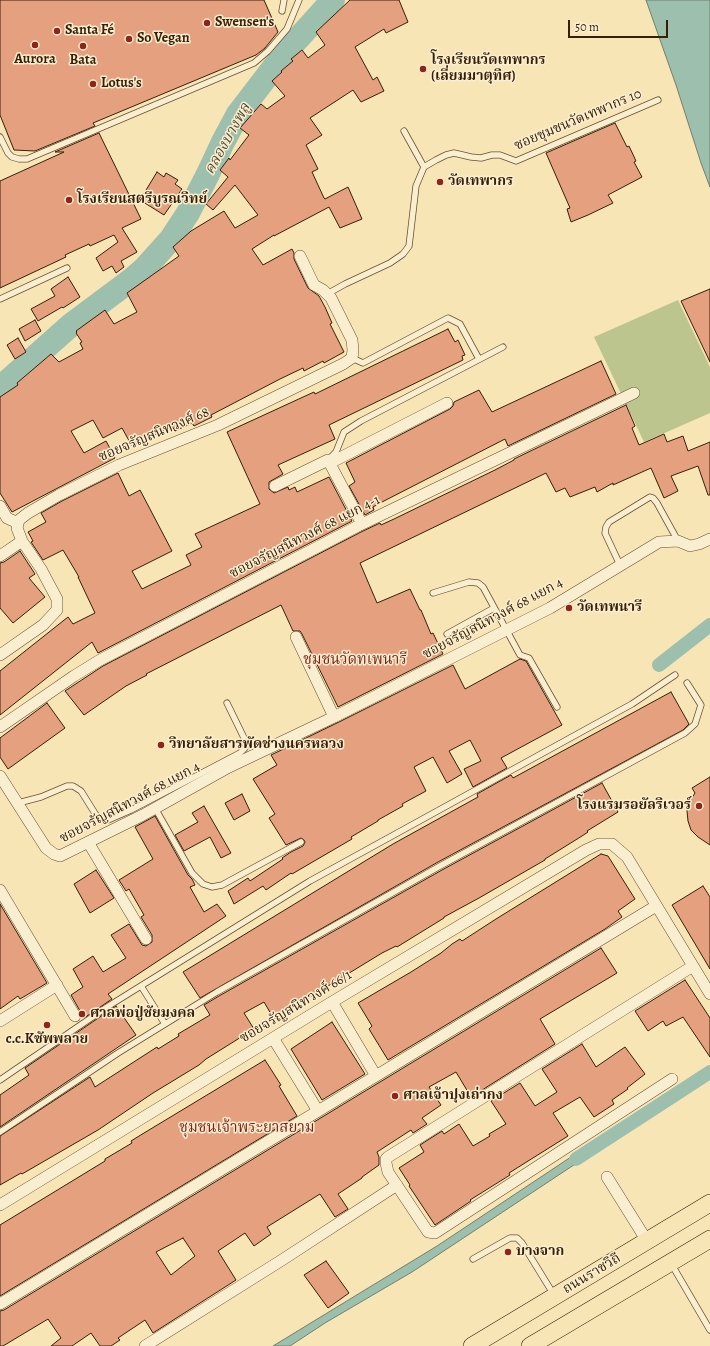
<!DOCTYPE html>
<html>
<head>
<meta charset="utf-8">
<style>
  body { margin:0 }
  #map { position:relative; width:710px; height:1346px; overflow:hidden; background:#f7e5b6; font-family:Alegreya,serif }
  canvas { display:block }
  .scale { position:absolute; left:568px; top:20px; width:100px; height:18px; box-sizing:border-box; border:2px solid #361f06; border-top:0; padding-left:5px; font-size:12px; line-height:14px; white-space:nowrap; color:#361f06; -webkit-text-stroke:3px #faeed0; paint-order:stroke }
</style>
</head>
<body>
<div id="map">
<canvas width="710" height="1346"></canvas>
<div class="scale">50 m</div>
</div>
<script>
const context = document.querySelector('canvas').getContext('2d');
context.lineJoin = 'round';
function paint(path, color) {
  context.fillStyle = color;
  context.fill(path, 'evenodd');
}
function poly(rows) {
  const path = new Path2D();
  for (const r of rows) {
    path.moveTo(r[0], r[1]);
    for (let i = 2; i < r.length; i += 2) path.lineTo(r[i], r[i + 1]);
  }
  return path;
}
function trace(path, color, width, dash) {
  context.strokeStyle = color;
  context.lineWidth = width;
  context.lineCap = dash ? 'butt' : 'round';
  context.setLineDash(dash || []);
  context.stroke(path);
}
function drawText(font, color, halo, rows, align = 'center') {
  context.font = font + ' Alegreya,"Noto Serif Thai",serif';
  context.lineWidth = 3;
  context.setLineDash([]);
  context.textBaseline = 'middle';
  context.strokeStyle = halo;
  context.fillStyle = color;
  for (const [text, x, y, turn = 0] of rows) {
    context.save();
    context.translate(x, y);
    context.rotate((+turn || 0) * Math.PI / 180);
    context.textAlign = isNaN(turn) ? turn : align;
    if (halo) context.strokeText(text, 0, 0);
    context.fillText(text, 0, 0);
    context.restore();
  }
}
const green = poly([
  [678,300,710,367,710,413,644,442,594,337]
]);
const water = poly([
  [646,0,710,0,710,187,701,163,676,85,646,0],
  [589,1145,595,1151,412,1272,325,1323,290,1346,273,1346,437,1246,589,1145]
]);
const canal = poly([
  [659,665,710,625],
  [576,1159,710,1072]
]);
const river = poly([
  [0,388,72,324,131,280,145,268,171,239,188,213,208,174,223,142,238,114,284,54,333,0]
]);
const building = poly([
  [0,0,264,0,278,32,265,48,256,55,93,123,95,126,35,151,14,150,0,115,0,0],
  [350,0,399,0,408,22,386,33,384,29,355,47,373,80,377,77,384,91,361,102,353,90,310,118,322,135,306,145,318,169,312,172,324,198,325,199,348,187,362,219,340,228,329,207,274,236,274,235,252,249,263,265,292,249,294,253,294,259,308,288,319,296,325,307,332,323,330,324,344,352,324,363,323,361,304,371,303,368,280,379,211,415,212,417,194,426,192,423,175,431,172,426,132,446,122,428,103,438,93,420,71,431,84,453,106,441,115,458,12,512,0,493,0,397,18,385,17,383,51,354,59,362,83,349,80,343,82,342,76,333,77,332,76,331,105,310,114,324,137,312,127,293,179,256,173,247,191,231,224,211,235,228,258,215,235,185,213,210,206,204,228,177,220,170,229,158,230,160,249,135,240,128,261,104,267,109,285,96,272,81,282,72,281,71,293,61,291,59,302,50,308,58,325,45,316,32,350,0],
  [615,123,627,147,629,146,636,161,634,162,642,177,608,195,613,203,588,215,571,222,567,209,570,208,546,153,615,123],
  [99,133,141,219,122,228,137,252,121,261,124,267,116,273,112,266,103,271,96,258,118,242,114,235,90,246,89,244,65,255,66,257,0,288,0,181,64,152,55,152,99,133],
  [157,172,164,177,166,173,178,180,175,184,182,189,164,215,140,200,157,172],
  [68,277,80,297,63,308,62,307,38,321,31,309,55,296,51,289,68,277],
  [710,289,710,362,681,301,710,289],
  [35,320,41,331,25,341,19,329,35,320],
  [448,329,455,342,458,340,465,355,462,356,463,360,329,425,335,439,278,465,283,474,269,482,269,489,274,493,288,487,289,490,295,487,297,492,329,477,352,521,98,653,92,642,0,715,0,671,68,617,73,624,95,613,78,577,79,577,63,550,43,560,31,542,33,541,28,532,46,522,41,513,62,501,118,473,129,496,140,490,172,551,132,571,142,589,191,565,186,555,202,547,195,534,260,504,227,432,314,392,315,394,448,329],
  [18,338,26,352,15,359,7,345,18,338],
  [601,361,616,394,508,446,505,439,380,503,373,507,374,510,365,515,349,486,355,482,346,463,450,409,453,406,454,402,479,390,492,412,601,361],
  [626,405,635,426,632,428,639,445,664,434,667,442,683,436,688,451,710,442,710,495,708,495,698,466,671,476,678,491,664,498,651,468,613,485,613,483,597,492,595,487,570,497,565,488,556,492,546,473,360,563,377,603,410,589,420,610,421,610,431,634,433,633,443,654,338,707,302,634,300,631,293,631,281,605,146,674,147,675,126,686,84,715,65,691,103,666,361,532,380,523,381,525,394,519,495,470,514,460,514,459,626,405],
  [20,551,35,574,29,578,45,597,13,623,0,608,0,563,4,562,20,551],
  [520,659,526,661,562,725,501,758,507,768,473,787,464,769,481,761,470,740,449,751,462,774,447,783,433,757,414,767,426,791,402,804,403,806,378,820,378,821,351,837,352,839,292,874,291,873,266,890,263,886,234,904,228,891,248,878,250,881,283,859,282,858,291,852,303,846,305,842,304,840,301,838,286,845,269,818,275,814,253,779,277,765,271,755,337,723,453,665,465,689,520,659],
  [671,692,689,724,683,730,438,862,200,998,183,972,393,844,478,797,477,794,511,775,513,778,671,692],
  [47,703,65,728,8,769,0,757,0,738,47,703],
  [710,777,710,845,698,837,691,830,688,821,687,811,690,801,695,793,692,788,710,777],
  [602,783,618,812,587,831,588,832,582,836,545,859,545,860,479,898,444,917,444,918,397,947,396,946,382,953,274,1019,264,1002,244,1013,254,1029,206,1059,199,1065,153,1093,98,1130,22,1174,21,1173,0,1185,0,1136,90,1077,95,1087,157,1047,158,1049,179,1036,178,1034,210,1015,204,1005,219,996,442,870,602,783],
  [242,794,250,811,234,820,225,803,242,794],
  [204,806,231,853,221,858,210,837,184,851,175,835,198,822,192,813,204,806],
  [155,816,188,875,192,879,195,885,190,887,204,912,217,904,226,916,108,994,112,999,84,1018,71,995,83,987,73,969,93,956,103,972,126,958,111,935,129,924,142,945,146,946,152,942,152,935,141,917,144,915,129,889,126,891,119,880,153,859,135,827,155,816],
  [601,854,608,856,635,899,618,911,622,917,605,929,388,1060,369,1029,372,1026,358,1003,411,972,441,953,452,944,460,939,462,941,496,919,601,854],
  [96,870,114,898,90,913,74,884,96,870],
  [703,886,710,897,710,969,672,905,703,886],
  [0,904,47,983,20,999,18,996,0,1009,0,904],
  [601,948,617,973,540,1019,555,1044,471,1097,456,1072,429,1087,441,1105,422,1118,427,1124,413,1133,411,1130,377,1152,379,1157,379,1165,362,1177,362,1178,338,1194,348,1209,335,1217,320,1194,267,1227,271,1234,254,1246,245,1233,218,1251,236,1280,153,1333,145,1320,118,1338,120,1340,111,1346,100,1346,91,1333,72,1346,51,1346,61,1338,48,1319,3,1346,0,1346,0,1311,4,1310,601,948],
  [183,1238,195,1256,171,1275,156,1252,183,1238],
  [685,980,710,1018,710,1057,683,1017,666,1026,663,1021,648,1031,635,1011,685,980],
  [116,1006,136,1035,0,1127,0,1095,29,1075,25,1068,116,1006],
  [332,1022,365,1074,322,1100,291,1049,332,1022],
  [582,1044,596,1067,625,1047,645,1074,627,1088,628,1089,612,1100,614,1104,594,1117,580,1097,553,1113,568,1136,509,1173,510,1175,470,1200,471,1201,435,1225,409,1186,410,1185,399,1168,424,1152,420,1145,442,1131,444,1134,459,1124,473,1146,490,1136,489,1134,506,1124,491,1101,520,1083,535,1106,557,1092,542,1069,582,1044],
  [265,1060,281,1085,279,1086,297,1116,0,1296,0,1225,105,1161,105,1159,132,1143,131,1141,144,1133,265,1060],
  [326,1261,349,1293,328,1308,304,1275,326,1261]
]);
const lane = poly([
  [282,11,284,0],
  [404,131,424,167],
  [0,137,8,153,12,157,19,159,27,159,254,63,268,51,287,29,299,0],
  [327,294,345,284,390,263,403,254,409,246,416,186,424,167,436,160,446,155,454,153,471,157,481,158,492,155,500,155,516,161,658,100],
  [0,299,67,268],
  [352,358,363,363,448,318,460,324,479,359],
  [328,460,336,452,344,432,361,421,503,347],
  [620,565,605,533,606,527,609,522,650,497,653,498,657,503,678,541],
  [433,593,469,582,478,583,483,587,520,655,529,658,557,707],
  [447,634,494,608],
  [18,803,41,797,67,786,73,786,81,791,96,815,102,820,108,820,131,810,240,753,245,748,246,742,227,703],
  [155,808,192,873,203,884,212,887,222,885,301,842],
  [141,986,165,1024],
  [0,1080,107,1007,310,881,632,704,675,675],
  [0,1132,118,1053,217,992,440,866,685,733,695,724,701,705,687,683],
  [473,1259,510,1238,517,1238,522,1243,554,1295],
  [672,1265,710,1330]
]);
const street = poly([
  [330,463,447,403],
  [275,486,328,460,362,524],
  [0,506,7,518,18,523],
  [0,556,22,541],
  [296,637,334,717],
  [0,655,43,625,57,610,57,599,41,569,22,541,17,528,19,520,28,513,59,495,119,465,218,425,343,364,352,358,353,350,352,340,331,298,323,290,314,285,300,256],
  [0,727,74,676,100,660,358,526,634,393],
  [0,776,46,848,54,854,60,856,143,815,229,767,334,717,550,608,659,542,678,541,690,546,699,544,710,539],
  [88,842,146,939],
  [0,890,75,1016],
  [332,1002,376,1076],
  [0,1021,57,985],
  [273,1038,318,1111],
  [672,1079,435,1233,428,1232,388,1172,386,1163,386,1159,388,1157,693,966],
  [607,1177,647,1241],
  [0,1205,332,1002,586,850,599,844,612,844,627,857,710,994],
  [0,1304,656,906],
  [145,1346,282,1260,397,1185]
]);
const primary = poly([
  [472,1346,710,1203],
  [530,1346,710,1239]
]);
const markers = [
  [207,23,4,"#8f2418"],
  [57,31,4,"#8f2418"],
  [129,39,4,"#8f2418"],
  [35,45,4,"#8f2418"],
  [83,46,4,"#8f2418"],
  [423,69,4,"#8f2418"],
  [93,84,4,"#8f2418"],
  [440,182,4,"#8f2418"],
  [69,200,4,"#8f2418"],
  [569,608,4,"#8f2418"],
  [161,745,4,"#8f2418"],
  [699,806,4,"#8f2418"],
  [82,1014,4,"#8f2418"],
  [47,1025,4,"#8f2418"],
  [395,1096,4,"#8f2418"],
  [508,1252,4,"#8f2418"]
];
const poiNames = [
  ["Swensen's",215,23],
  ["Santa Fé",65,31],
  ["So Vegan",137,39],
  ["Aurora",35,60,"center"],
  ["Bata",83,61,"center"],
  ["โรงเรียนวัดเทพากร",431,61],
  ["(เลี่ยมมาตุทิศ)",431,77],
  ["Lotus's",101,84],
  ["วัดเทพากร",448,182],
  ["โรงเรียนสตรีบูรณวิทย์",77,200],
  ["วัดเทพนารี",577,608],
  ["วิทยาลัยสารพัดช่างนครหลวง",169,745],
  ["โรงแรมรอยัลริเวอร์",691,806,"right"],
  ["ศาลพ่อปู่ชัยมงคล",90,1014],
  ["c.c.Kซัพพลาย",47,1040,"center"],
  ["ศาลเจ้าปุงเถ่ากง",403,1096],
  ["บางจาก",516,1252]
];
const streetNames = [
  ["ซอยชุมชนวัดเทพากร 10",578,120,-23],
  ["ซอยจรัญสนิทวงศ์ 68",154,435,-23],
  ["ซอยจรัญสนิทวงศ์ 68 แยก 4-1",305,537,-27],
  ["ซอยจรัญสนิทวงศ์ 68 แยก 4",493,619,-28],
  ["ซอยจรัญสนิทวงศ์ 68 แยก 4",130,803,-28],
  ["ซอยจรัญสนิทวงศ์ 66/1",296,1007,-31],
  ["ถนนราชวิถี",592,1274,-31]
];
const waterNames = [
  ["คลองบางพลู",228,139,-61]
];
const neighbourhoodNames = [
  ["ชุมชนวัดทเพนารี",355,660],
  ["ชุมชนเจ้าพระยาสยาม",247,1128]
];
paint(green, '#bcc58e');
paint(water, '#9dbfae');
trace(water, '#747f6b', 1);
trace(canal, '#9dbfae', 14);
trace(river, '#9dbfae', 24);
paint(building, '#e5a07f');
trace(building, '#361f06', 1);
trace(lane, '#665032', 7);
trace(street, '#665032', 12);
trace(primary, '#361f06', 18);
trace(lane, '#faeed0', 5.5);
trace(street, '#faeed0', 11);
trace(primary, '#f7e5b6', 17);
for (const [x, y, r, color] of markers) {
  const dot = new Path2D();
  dot.arc(x, y, r, 0, 2 * Math.PI);
  context.fillStyle = color;
  context.fill(dot);
  trace(dot, '#faeed0', 1.5);
}
drawText('bold 14px', '#361f06', '#faeed0', poiNames, 'left');
drawText('14px', '#361f06', '#faeed0', streetNames);
drawText('italic 15px', '#554f38', '#faeed0', waterNames);
drawText('15px', '#7a1f14', '#faeed0', neighbourhoodNames);
</script>
</body>
</html>
